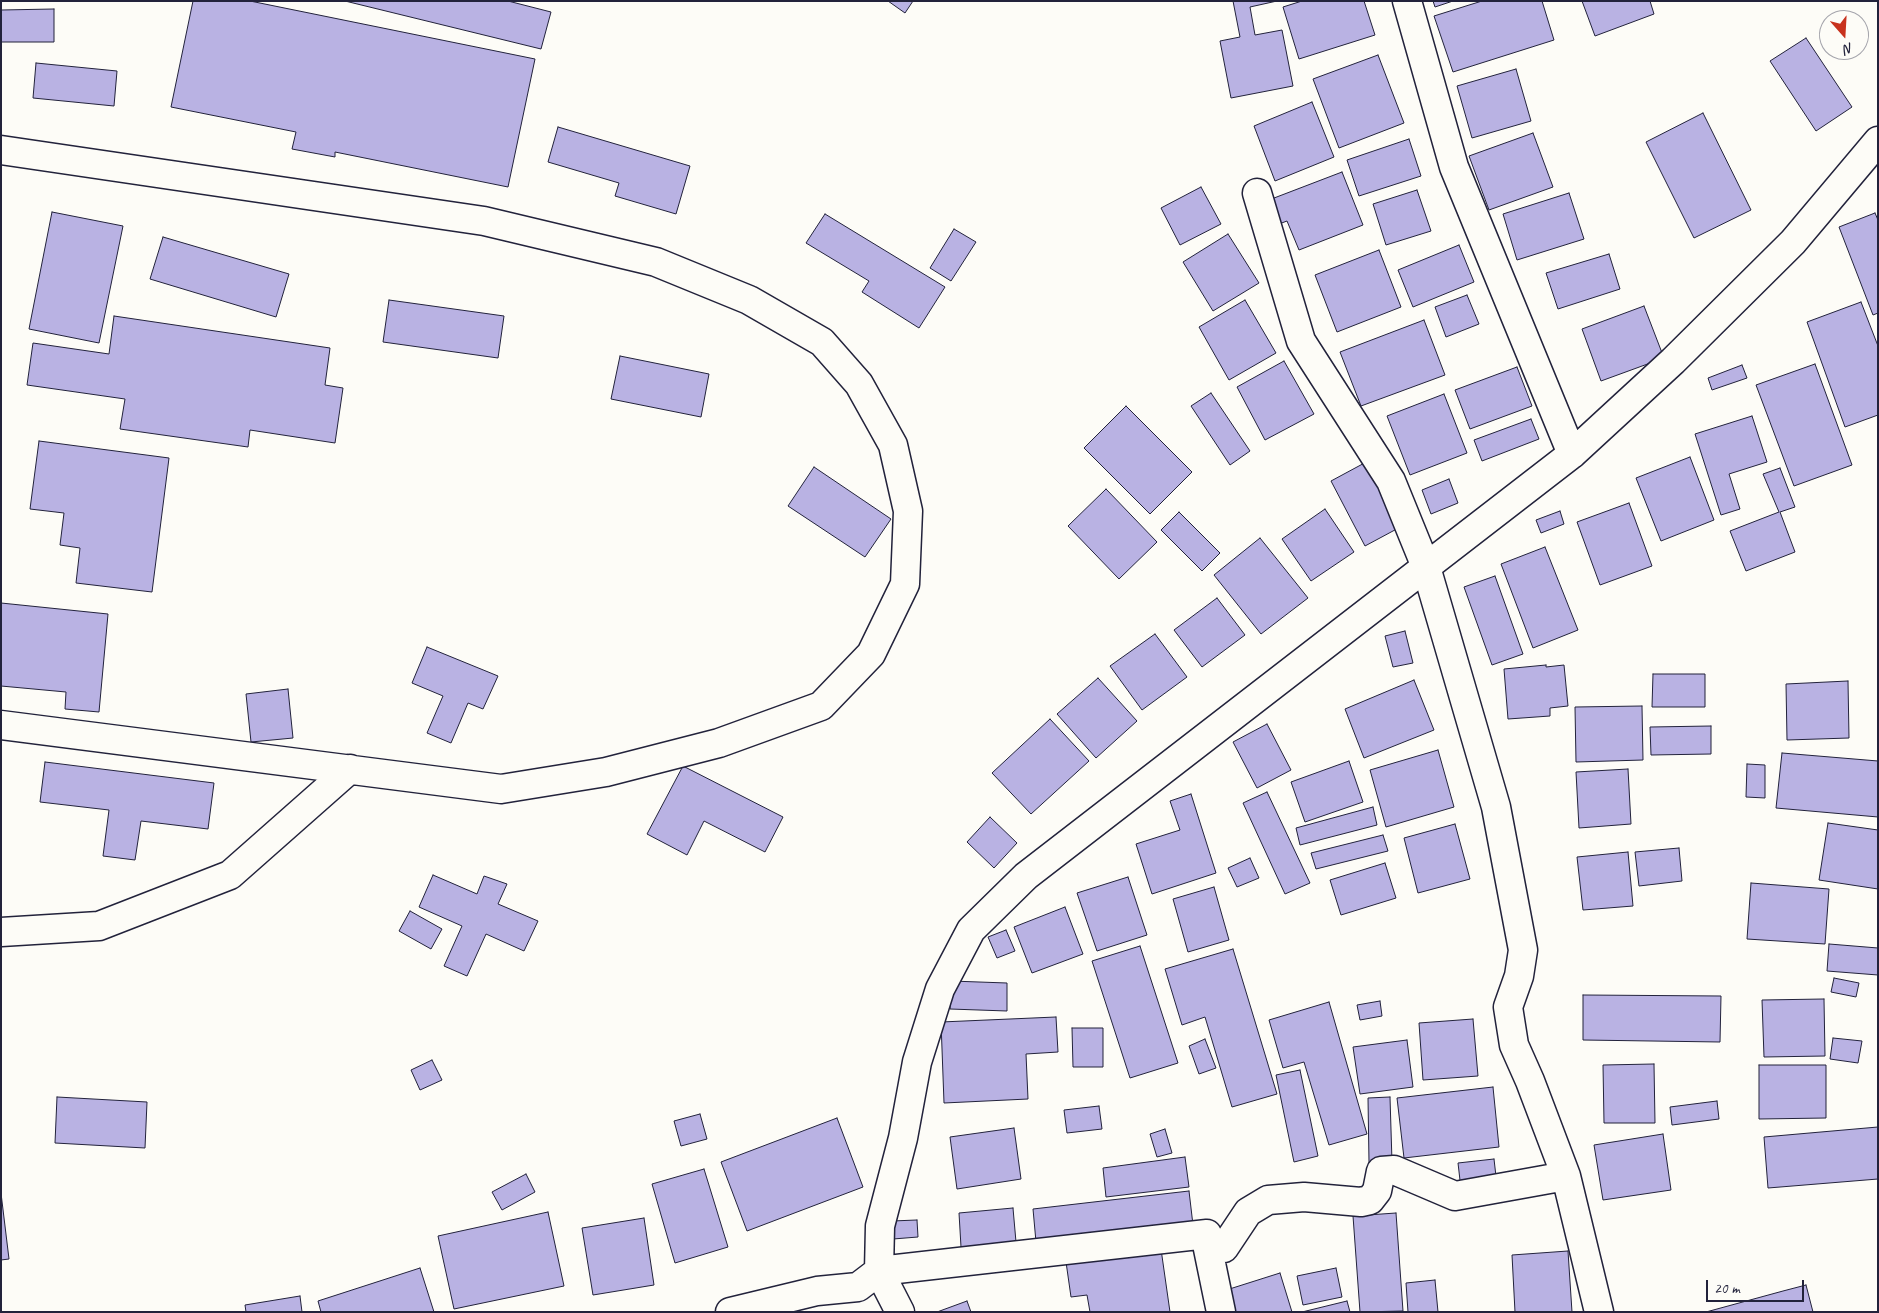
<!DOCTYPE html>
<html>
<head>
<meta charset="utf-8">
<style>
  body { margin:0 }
  #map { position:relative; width:1879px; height:1313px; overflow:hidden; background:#fdfcf7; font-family:Caveat,sans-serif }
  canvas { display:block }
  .frame { position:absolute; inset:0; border:2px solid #22223b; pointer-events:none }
  .north { position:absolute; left:1819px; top:10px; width:50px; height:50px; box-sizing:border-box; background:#fdfcf7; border:1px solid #a5a5ac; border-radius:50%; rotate:161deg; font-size:14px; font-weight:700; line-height:20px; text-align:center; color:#22223b }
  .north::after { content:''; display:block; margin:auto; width:18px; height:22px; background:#c8321e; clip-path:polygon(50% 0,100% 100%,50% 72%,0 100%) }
  .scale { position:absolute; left:1706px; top:1280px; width:98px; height:22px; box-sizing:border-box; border:2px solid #22223b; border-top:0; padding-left:6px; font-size:15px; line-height:18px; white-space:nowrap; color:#22223b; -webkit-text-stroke:4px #fdfcf7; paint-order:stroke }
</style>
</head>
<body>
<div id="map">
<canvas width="1879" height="1313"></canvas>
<div class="frame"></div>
<div class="north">N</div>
<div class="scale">20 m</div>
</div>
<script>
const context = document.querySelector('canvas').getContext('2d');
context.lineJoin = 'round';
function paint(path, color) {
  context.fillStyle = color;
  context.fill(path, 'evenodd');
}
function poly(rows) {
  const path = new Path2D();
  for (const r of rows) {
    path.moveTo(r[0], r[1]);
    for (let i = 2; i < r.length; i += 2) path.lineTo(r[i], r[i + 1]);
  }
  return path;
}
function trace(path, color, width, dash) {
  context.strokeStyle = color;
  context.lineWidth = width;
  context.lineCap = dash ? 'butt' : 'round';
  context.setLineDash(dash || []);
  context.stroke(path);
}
const building = poly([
  [193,1,250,1,535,59,508,187,335,152,335,157,292,149,296,132,171,107,193,1],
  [345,1,508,1,551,12,541,49,345,1],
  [888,1,913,1,905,13,888,1],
  [1233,1,1277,1,1250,7,1255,35,1282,30,1293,86,1231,98,1220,41,1240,37,1233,1],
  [1302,1,1364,1,1375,35,1299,59,1283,7,1302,1],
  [1433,1,1453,1,1435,7,1433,1],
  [1482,1,1542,1,1554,40,1453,72,1434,16,1482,1],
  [1582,1,1650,1,1654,14,1595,36,1582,1],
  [54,9,54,42,1,42,1,10,54,9],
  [1806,38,1852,107,1816,131,1770,61,1806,38],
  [1378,55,1404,123,1339,148,1313,79,1378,55],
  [36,63,117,71,114,106,33,98,36,63],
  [1516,69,1531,121,1472,138,1457,86,1516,69],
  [1312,102,1334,157,1275,181,1254,126,1312,102],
  [1703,113,1751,210,1694,238,1646,142,1703,113],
  [558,127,690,166,676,214,615,196,619,183,548,162,558,127],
  [1533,133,1553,187,1489,210,1469,156,1533,133],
  [1409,139,1421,176,1359,196,1347,160,1409,139],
  [1342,172,1363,225,1299,250,1287,221,1271,227,1261,203,1342,172],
  [1201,187,1221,224,1180,245,1161,208,1201,187],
  [1417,190,1431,231,1386,245,1373,204,1417,190],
  [1569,193,1584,239,1517,260,1503,214,1569,193],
  [52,212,123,226,99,343,29,329,52,212],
  [1875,213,1878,220,1878,313,1873,315,1839,227,1875,213],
  [825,214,945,287,919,328,862,292,869,281,806,243,825,214],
  [954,229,976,242,951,281,930,268,954,229],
  [1228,234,1259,283,1213,311,1183,262,1228,234],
  [163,237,289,274,276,317,150,279,163,237],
  [1459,245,1474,282,1413,307,1398,270,1459,245],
  [1379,250,1401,307,1337,332,1315,275,1379,250],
  [1609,254,1620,289,1558,309,1546,273,1609,254],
  [1467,295,1479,324,1446,337,1435,307,1467,295],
  [389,300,504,316,498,358,383,342,389,300],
  [1245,300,1276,353,1229,380,1199,327,1245,300],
  [1861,302,1878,346,1878,415,1845,427,1807,322,1861,302],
  [1644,306,1664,358,1601,381,1582,329,1644,306],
  [114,316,330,348,325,385,343,388,335,443,250,430,248,447,120,429,125,399,27,385,33,343,109,354,114,316],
  [1424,320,1445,375,1361,406,1340,352,1424,320],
  [620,356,709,374,701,417,611,399,620,356],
  [1284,361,1314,414,1265,440,1237,387,1284,361],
  [1815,364,1852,465,1794,486,1756,385,1815,364],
  [1742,365,1747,378,1712,390,1708,378,1742,365],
  [1517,367,1532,406,1470,429,1455,390,1517,367],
  [1211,393,1250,451,1230,465,1191,406,1211,393],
  [1444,394,1467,453,1410,475,1387,416,1444,394],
  [1126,406,1192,472,1150,514,1084,448,1126,406],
  [1752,416,1767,462,1729,474,1740,509,1721,515,1695,434,1752,416],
  [1531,419,1539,439,1482,461,1474,440,1531,419],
  [39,441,169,458,152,592,76,583,80,548,60,545,64,513,30,509,39,441],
  [1690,457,1714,520,1661,541,1636,478,1690,457],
  [1370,460,1406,524,1365,546,1331,481,1370,460],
  [814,467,891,519,865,557,788,506,814,467],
  [1780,468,1795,507,1780,512,1795,552,1746,571,1730,531,1779,512,1763,474,1780,468],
  [1449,479,1458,503,1431,514,1422,490,1449,479],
  [1106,489,1157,542,1119,579,1068,526,1106,489],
  [1629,503,1652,566,1600,585,1577,522,1629,503],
  [1325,509,1354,552,1311,581,1282,539,1325,509],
  [1560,511,1564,524,1541,533,1536,520,1560,511],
  [1179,512,1220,553,1202,571,1161,530,1179,512],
  [1260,538,1308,598,1261,634,1214,575,1260,538],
  [1545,547,1578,630,1533,648,1501,564,1545,547],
  [1495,576,1523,654,1492,665,1464,587,1495,576],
  [1217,598,1245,635,1202,667,1174,630,1217,598],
  [1,603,108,614,99,712,65,709,66,692,1,686,1,603],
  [1405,631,1413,663,1393,667,1385,636,1405,631],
  [1155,634,1187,677,1142,710,1110,666,1155,634],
  [427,647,498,676,483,709,468,703,451,743,427,733,443,696,412,683,427,647],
  [1546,665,1546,667,1564,665,1568,706,1550,708,1550,716,1508,719,1504,669,1546,665],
  [1653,674,1705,674,1705,707,1652,707,1653,674],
  [1098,678,1137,721,1096,758,1057,714,1098,678],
  [1414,680,1434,730,1364,758,1345,709,1414,680],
  [1848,681,1849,738,1787,740,1786,684,1848,681],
  [288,689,293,738,251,742,246,694,288,689],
  [1642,706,1643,760,1576,762,1575,707,1642,706],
  [1050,719,1089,761,1031,814,992,773,1050,719],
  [1267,724,1291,770,1257,788,1233,742,1267,724],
  [1711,726,1711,754,1651,755,1650,727,1711,726],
  [1438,750,1454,807,1386,827,1370,770,1438,750],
  [1782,753,1878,761,1878,817,1776,808,1782,753],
  [1349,761,1363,802,1305,822,1291,782,1349,761],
  [45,762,214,783,208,829,141,821,135,860,103,856,109,810,40,802,45,762],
  [1747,764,1765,765,1765,798,1746,797,1747,764],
  [683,766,783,817,765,852,704,821,687,855,647,834,683,766],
  [1628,769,1631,824,1579,828,1576,772,1628,769],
  [1267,792,1310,883,1285,894,1243,803,1267,792],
  [1191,794,1216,873,1152,894,1136,844,1180,830,1170,801,1191,794],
  [1373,807,1377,825,1300,845,1296,828,1373,807],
  [990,817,1017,843,994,868,967,842,990,817],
  [1828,823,1878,830,1878,889,1819,880,1828,823],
  [1455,824,1470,879,1418,893,1404,838,1455,824],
  [1383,835,1388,851,1316,869,1311,853,1383,835],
  [1679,848,1682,881,1639,886,1635,852,1679,848],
  [1628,852,1633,906,1583,910,1577,857,1628,852],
  [1250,858,1259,878,1237,887,1228,868,1250,858],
  [1385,863,1396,898,1341,915,1330,880,1385,863],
  [433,875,477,894,484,876,507,884,498,904,538,921,524,951,486,934,467,976,444,966,462,926,419,907,433,875],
  [1128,877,1147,935,1097,951,1077,893,1128,877],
  [1751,883,1829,889,1825,944,1747,939,1751,883],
  [1214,887,1229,940,1188,952,1173,899,1214,887],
  [1065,907,1083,954,1032,973,1014,927,1065,907],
  [410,911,442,929,431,949,399,931,410,911],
  [1006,930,1015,951,997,958,988,937,1006,930],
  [1829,944,1878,948,1878,975,1827,971,1829,944],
  [1140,946,1178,1063,1130,1078,1092,961,1140,946],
  [1233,949,1277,1094,1232,1107,1205,1017,1182,1025,1165,969,1233,949],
  [1834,978,1859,983,1856,997,1831,992,1834,978],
  [951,981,1007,983,1007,1011,950,1009,951,981],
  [1583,995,1721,996,1720,1042,1583,1040,1583,995],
  [1824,999,1825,1056,1764,1057,1762,1000,1824,999],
  [1380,1001,1382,1016,1360,1020,1357,1005,1380,1001],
  [1329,1002,1367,1134,1329,1145,1304,1062,1283,1068,1269,1020,1329,1002],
  [1056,1017,1058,1052,1026,1054,1028,1099,944,1103,941,1022,1056,1017],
  [1473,1019,1478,1076,1423,1080,1419,1023,1473,1019],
  [1072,1028,1103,1028,1103,1067,1073,1067,1072,1028],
  [1833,1038,1862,1041,1858,1063,1830,1059,1833,1038],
  [1205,1039,1216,1068,1199,1074,1189,1046,1205,1039],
  [1407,1040,1413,1087,1360,1094,1353,1047,1407,1040],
  [432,1060,442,1080,420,1090,411,1070,432,1060],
  [1654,1064,1655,1123,1604,1123,1603,1065,1654,1064],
  [1759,1065,1826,1065,1826,1118,1759,1119,1759,1065],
  [1300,1070,1318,1156,1294,1162,1276,1075,1300,1070],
  [1493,1087,1499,1147,1404,1158,1397,1098,1493,1087],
  [57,1097,147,1102,145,1148,55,1143,57,1097],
  [1390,1097,1392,1162,1369,1163,1368,1098,1390,1097],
  [1717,1101,1719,1119,1672,1125,1670,1107,1717,1101],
  [1099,1106,1102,1129,1067,1133,1064,1110,1099,1106],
  [700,1114,707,1139,681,1146,674,1121,700,1114],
  [837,1118,863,1187,747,1231,721,1162,837,1118],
  [1878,1127,1878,1179,1768,1188,1764,1137,1878,1127],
  [1014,1128,1021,1179,957,1189,950,1137,1014,1128],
  [1165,1129,1172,1153,1157,1157,1150,1134,1165,1129],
  [1663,1134,1671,1190,1603,1200,1594,1145,1663,1134],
  [1185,1157,1189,1187,1106,1197,1103,1168,1185,1157],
  [1494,1159,1497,1185,1461,1189,1458,1163,1494,1159],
  [704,1169,728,1247,675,1263,652,1184,704,1169],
  [526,1174,535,1192,502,1210,492,1192,526,1174],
  [1189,1191,1193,1225,1036,1242,1033,1209,1189,1191],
  [1,1193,9,1259,1,1260,1,1193],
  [1013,1208,1016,1242,961,1247,959,1213,1013,1208],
  [548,1212,564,1286,454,1309,438,1236,548,1212],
  [1396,1213,1403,1311,1360,1312,1353,1216,1396,1213],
  [644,1218,654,1285,593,1295,582,1228,644,1218],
  [917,1220,918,1237,893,1239,892,1221,917,1220],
  [1161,1249,1170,1312,1090,1312,1087,1295,1071,1297,1066,1262,1161,1249],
  [1568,1251,1572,1312,1515,1312,1512,1255,1568,1251],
  [420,1268,434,1312,321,1312,318,1301,420,1268],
  [1336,1268,1342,1297,1303,1305,1297,1276,1336,1268],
  [1280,1273,1292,1312,1226,1312,1220,1292,1280,1273],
  [1435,1280,1438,1312,1408,1312,1406,1283,1435,1280],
  [1806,1285,1813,1312,1706,1312,1783,1291,1806,1285],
  [300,1296,302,1312,246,1312,245,1305,300,1296],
  [967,1301,971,1312,937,1312,967,1301],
  [1347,1301,1350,1312,1302,1312,1347,1301]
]);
const street = poly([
  [1407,1,1454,167,1572,454],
  [1,150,484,221,656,262,749,300,822,342,859,384,893,445,908,511,905,584,871,654,821,706,719,743,606,772,501,789,1,725],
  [1257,193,1301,341,1391,481,1426,567,1496,807,1523,950,1519,976,1508,1007,1514,1045,1530,1081,1566,1176,1599,1312],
  [1,932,99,926,230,875,350,769],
  [1566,1176,1455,1196,1394,1170,1381,1171,1377,1191,1370,1200,1361,1202,1304,1197,1268,1200,1248,1212,1224,1248,1207,1244,1207,1234,879,1271,880,1226,903,1138,917,1062,940,989,971,930,1026,876,1572,454,1673,361,1793,242,1878,141],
  [1207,1244,1221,1312],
  [730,1312,817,1291,858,1287,879,1271,900,1312]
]);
paint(building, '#b9b2e3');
trace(building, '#22223b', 1);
trace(street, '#22223b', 31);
trace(street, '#fdfcf7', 28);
</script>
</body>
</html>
